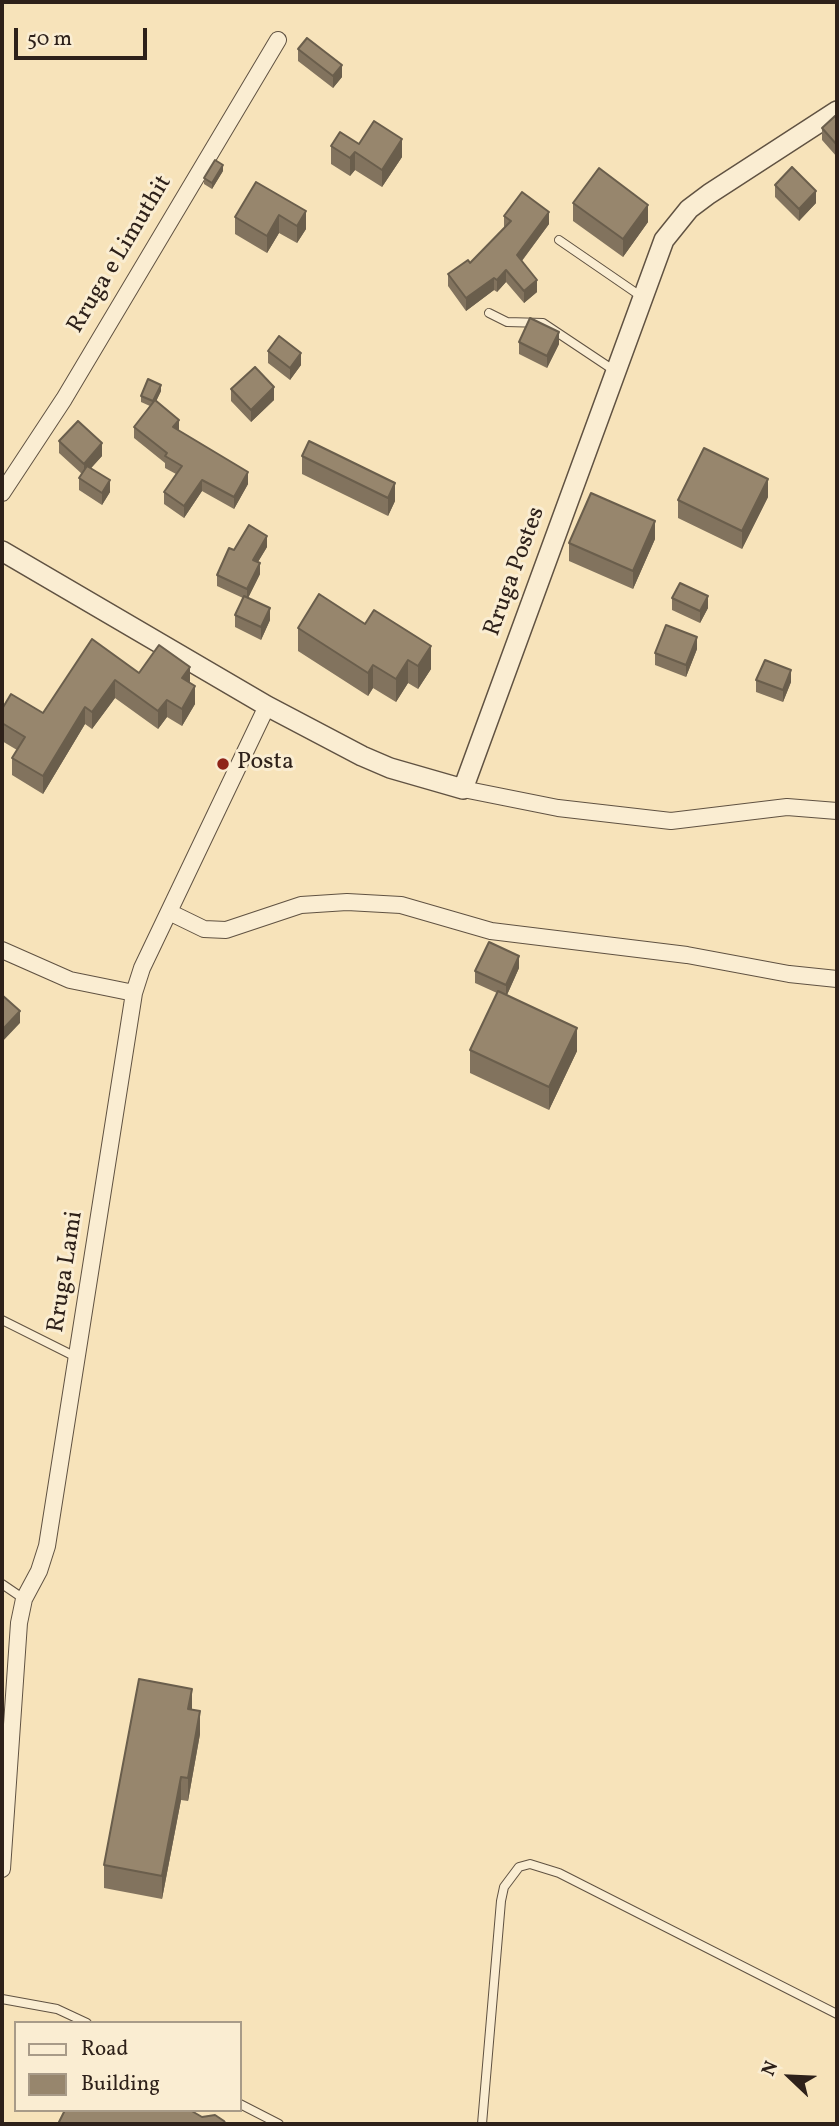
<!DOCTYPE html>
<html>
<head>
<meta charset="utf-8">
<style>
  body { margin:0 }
  #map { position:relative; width:839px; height:2126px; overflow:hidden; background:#f7e3ba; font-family:Vollkorn,serif }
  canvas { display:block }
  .frame { position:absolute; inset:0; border:4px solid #2e211a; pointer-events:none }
  .legend { position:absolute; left:14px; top:2021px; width:228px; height:91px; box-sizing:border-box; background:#faedd2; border:2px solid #a89b88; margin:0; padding:9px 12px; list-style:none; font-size:21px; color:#2e211a }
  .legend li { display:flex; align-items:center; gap:14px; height:35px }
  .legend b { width:35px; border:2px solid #a89b88 }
  .north { position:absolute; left:755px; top:2042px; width:70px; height:70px; -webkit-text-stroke:5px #faedd2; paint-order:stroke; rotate:293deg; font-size:19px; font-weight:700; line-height:28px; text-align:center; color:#2e211a }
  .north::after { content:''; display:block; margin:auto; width:24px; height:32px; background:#2e211a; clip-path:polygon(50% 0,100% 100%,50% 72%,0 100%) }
  .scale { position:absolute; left:14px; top:28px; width:133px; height:32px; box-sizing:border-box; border:4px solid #2e211a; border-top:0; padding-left:9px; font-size:21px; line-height:24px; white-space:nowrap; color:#2e211a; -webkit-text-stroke:5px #faedd2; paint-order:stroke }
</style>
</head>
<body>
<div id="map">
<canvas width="839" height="2126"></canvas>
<div class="frame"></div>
<ul class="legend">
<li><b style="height:9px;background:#faedd2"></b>Road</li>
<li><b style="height:19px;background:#97866d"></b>Building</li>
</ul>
<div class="north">N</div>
<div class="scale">50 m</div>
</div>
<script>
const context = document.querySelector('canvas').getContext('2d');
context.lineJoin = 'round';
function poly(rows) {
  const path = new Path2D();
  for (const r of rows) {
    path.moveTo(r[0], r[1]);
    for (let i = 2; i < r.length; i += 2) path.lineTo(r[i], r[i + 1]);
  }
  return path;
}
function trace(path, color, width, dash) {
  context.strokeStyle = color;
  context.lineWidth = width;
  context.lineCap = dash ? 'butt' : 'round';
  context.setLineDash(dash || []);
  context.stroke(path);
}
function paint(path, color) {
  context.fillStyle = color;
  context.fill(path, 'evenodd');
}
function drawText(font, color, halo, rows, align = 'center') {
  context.font = font + ' Vollkorn,serif';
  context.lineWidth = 6;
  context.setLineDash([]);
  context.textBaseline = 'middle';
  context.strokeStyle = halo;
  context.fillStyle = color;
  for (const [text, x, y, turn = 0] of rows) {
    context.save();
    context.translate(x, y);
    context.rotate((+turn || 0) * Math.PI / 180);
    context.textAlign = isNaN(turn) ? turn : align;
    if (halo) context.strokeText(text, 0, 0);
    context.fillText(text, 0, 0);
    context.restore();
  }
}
const service = poly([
  [559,240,642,297],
  [489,313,507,322,543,323,615,371],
  [2,1320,76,1357],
  [2,1584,24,1599],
  [2,1999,57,2009,87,2023],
  [240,2104,279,2124],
  [482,2124,501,1901,504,1887,519,1867,530,1864,559,1873,837,2014]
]);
const minor = poly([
  [2,493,64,399,278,40],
  [463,789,558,808,671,821,787,807,837,811],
  [169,912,204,929,226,930,301,905,347,902,401,905,491,931,687,955,789,974,837,979],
  [2,950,70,980,134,993],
  [2,1869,19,1623,24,1599,39,1571,47,1546,134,993,142,968,267,706]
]);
const tertiary = poly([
  [2,551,267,706,362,756,390,768,463,789,664,240,689,209,709,194,837,111]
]);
const wall = poly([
  [298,49,342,77,333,88,298,61],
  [837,119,837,157,822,140,822,128],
  [359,144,402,157,382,187,355,170,350,176,331,164,331,146],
  [223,171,212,189,204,184,204,178],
  [775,185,816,203,799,221,775,197],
  [573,203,648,222,623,257,573,221],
  [306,211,306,229,297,243,279,233,267,253,235,234,235,217],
  [504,216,549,224,522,261,537,292,524,303,506,282,497,292,494,290,466,311,448,286,448,274,470,263,504,228],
  [519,342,559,344,547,368,519,354],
  [268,351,301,365,290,380,268,363],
  [231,389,274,400,251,422,231,401],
  [161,391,156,401,179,431,248,484,234,509,202,491,184,518,164,504,164,492,176,474,165,468,165,463,134,438,134,427,150,406,141,402,141,396],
  [59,441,102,456,91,468,110,492,102,505,79,490,79,478,82,474,59,453],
  [302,456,395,501,388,516,302,474],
  [768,497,742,549,678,518,678,500],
  [655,539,633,589,569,561,569,543],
  [267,547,258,562,260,574,248,598,270,620,261,640,235,627,235,615,243,598,217,586,217,575,234,550],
  [672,598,708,608,700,623,672,610],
  [365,624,431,669,418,689,408,683,396,702,373,688,368,696,298,651,298,628],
  [92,639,139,673,190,683,195,704,182,726,167,717,158,729,115,698,92,729,85,724,43,794,12,775,12,758,17,750,2,741,2,709,43,713],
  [697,649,686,677,655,665,655,653],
  [756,680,791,682,783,702,756,692],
  [519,968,507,995,577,1051,549,1110,470,1073,470,1050,497,993,475,983,475,971],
  [192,1710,200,1734,188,1801,181,1800,162,1899,104,1888,104,1865]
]);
const shadedWall = poly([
  [342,65,342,77,333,88,333,76],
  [402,139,402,157,382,187,382,170],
  [355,152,355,170,350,176,350,158],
  [223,165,223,171,212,189,212,183],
  [816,191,816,203,799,221,799,209],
  [648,205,648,222,623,257,623,239],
  [306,211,306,229,297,243,297,226],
  [549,212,549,224,517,267,517,255],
  [279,215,279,233,267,253,267,236],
  [506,270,506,282,497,292,497,280],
  [494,278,494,290,466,311,466,298],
  [537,280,537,292,524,303,524,291],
  [559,332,559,344,547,368,547,356],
  [301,353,301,365,290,380,290,368],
  [161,385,161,391,153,408,153,401],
  [274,387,274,400,251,422,251,410],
  [179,420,179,431,173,427],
  [102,443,102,456,84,476,84,464],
  [248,472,248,484,234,509,234,497],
  [768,479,768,497,742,549,742,531],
  [110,480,110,492,102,505,102,493],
  [202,480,202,491,184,518,184,506],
  [395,483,395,501,388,516,388,498],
  [655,521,655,539,633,589,633,571],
  [267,536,267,547,253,570,253,560],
  [260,563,260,574,247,600,247,589],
  [708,596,708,608,700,623,700,611],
  [270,608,270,620,261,640,261,627],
  [697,637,697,649,686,677,686,665],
  [431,646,431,669,418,689,418,666],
  [408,660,408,683,396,702,396,679],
  [373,665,373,688,368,696,368,673],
  [190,667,190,685,182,678],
  [791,670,791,682,783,702,783,690],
  [115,680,115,698,92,729,92,712],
  [195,686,195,704,182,726,182,709],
  [167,700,167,717,158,729,158,711],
  [85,707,85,724,43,794,43,776],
  [519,956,519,968,506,997,506,985],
  [20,1011,20,1023,2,1042,2,1030],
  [577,1028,577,1051,549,1110,549,1087],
  [192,1689,192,1712,188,1709],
  [200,1711,200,1734,188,1801,188,1778],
  [181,1777,181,1800,162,1899,162,1876]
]);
const building = poly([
  [307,38,342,65,333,76,298,49,307,38],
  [835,116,837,119,837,145,822,128,835,116],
  [374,121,402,139,382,170,355,152,350,158,331,146,340,132,359,144,374,121],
  [215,160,223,165,212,183,204,178,215,160],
  [792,167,816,191,799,209,775,185,792,167],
  [599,168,648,205,623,239,573,203,599,168],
  [256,182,306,211,297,226,279,215,267,236,235,217,256,182],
  [522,192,549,212,517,255,537,280,524,291,506,270,497,280,494,278,466,298,448,274,468,260,470,263,511,221,504,216,522,192],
  [530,318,559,332,547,356,519,342,530,318],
  [279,336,301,353,290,368,268,351,279,336],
  [255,367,274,387,251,410,231,389,255,367],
  [148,379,161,385,153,401,141,396,148,379],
  [155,400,179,420,173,427,248,472,234,497,202,480,184,506,164,492,182,466,165,456,167,453,134,427,155,400],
  [78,421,102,443,84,464,59,441,78,421],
  [309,441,395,483,388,498,302,456,309,441],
  [704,448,768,479,742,531,678,500,704,448],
  [87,466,110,480,102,493,79,478,87,466],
  [591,493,655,521,633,571,569,543,591,493],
  [249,525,267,536,253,560,260,563,247,589,217,575,229,548,234,550,249,525],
  [680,583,708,596,700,611,672,598,680,583],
  [319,594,365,624,374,610,431,646,418,666,408,660,396,679,373,665,368,673,298,628,319,594],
  [244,596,270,608,261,627,235,615,244,596],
  [666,625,697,637,686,665,655,653,666,625],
  [92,639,139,673,159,645,190,667,182,678,195,686,182,709,167,700,158,711,115,680,92,712,85,707,43,776,12,758,25,737,2,723,2,709,11,694,43,713,92,639],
  [765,660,791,670,783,690,756,680,765,660],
  [489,942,519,956,506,985,475,971,489,942],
  [498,991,577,1028,549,1087,470,1050,498,991],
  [2,995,20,1011,2,1030,2,995],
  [139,1679,192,1689,188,1709,200,1711,188,1778,181,1777,162,1876,104,1865,139,1679],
  [65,2110,190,2110,202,2117,215,2115,224,2121,226,2124,58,2124,65,2110]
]);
const markers = [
  [223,764,7,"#8f2418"]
];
const streetNames = [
  ["Rruga e Limuthit",121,255,-59],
  ["Rruga Postes",516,572,-70],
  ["Rruga Lami",67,1272,-81]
];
const poiNames = [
  ["Posta",237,764]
];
trace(service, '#605242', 10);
trace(minor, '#605242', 18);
trace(tertiary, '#605242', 22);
trace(service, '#faedd2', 8);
trace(minor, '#faedd2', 16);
trace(tertiary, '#faedd2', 19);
paint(wall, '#82735e');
paint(shadedWall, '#6a5e4c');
paint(building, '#97866d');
trace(building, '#6a5e4c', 2);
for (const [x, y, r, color] of markers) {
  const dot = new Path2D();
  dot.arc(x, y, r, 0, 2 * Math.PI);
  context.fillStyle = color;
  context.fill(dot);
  trace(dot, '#faedd2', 2.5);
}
drawText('24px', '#2e211a', '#faedd2', streetNames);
drawText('24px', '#2e211a', '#faedd2', poiNames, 'left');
</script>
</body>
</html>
